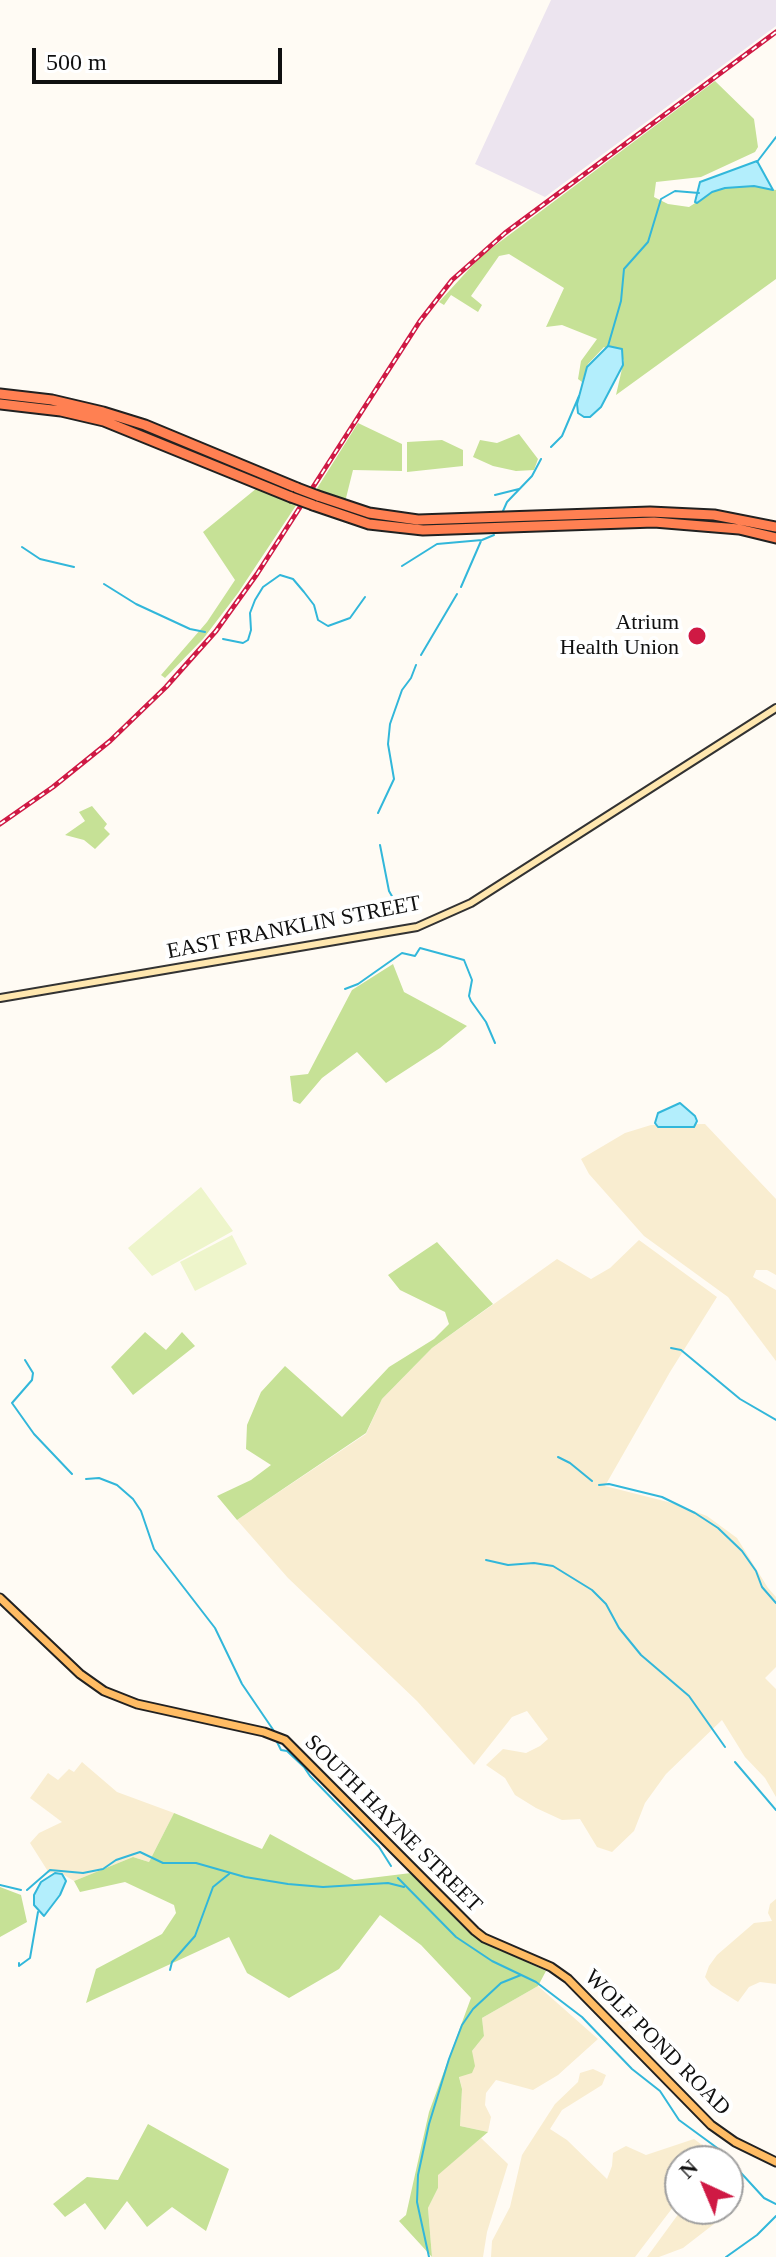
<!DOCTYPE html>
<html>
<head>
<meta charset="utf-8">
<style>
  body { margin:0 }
  #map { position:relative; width:776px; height:2257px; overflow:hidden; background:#fffbf4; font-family:"Times New Roman",serif }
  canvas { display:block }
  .north { position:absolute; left:664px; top:2145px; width:80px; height:80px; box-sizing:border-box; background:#fff; border:2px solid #9f9f9f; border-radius:50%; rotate:316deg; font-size:22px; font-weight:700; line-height:32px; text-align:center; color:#101010 }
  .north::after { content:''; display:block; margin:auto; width:28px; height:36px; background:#cf1944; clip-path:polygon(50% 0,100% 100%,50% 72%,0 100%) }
  .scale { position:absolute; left:32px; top:48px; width:250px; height:36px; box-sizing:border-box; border:4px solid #101010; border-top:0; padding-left:10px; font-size:24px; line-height:28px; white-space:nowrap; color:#101010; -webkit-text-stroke:6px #fff; paint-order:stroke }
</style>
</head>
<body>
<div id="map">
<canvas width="776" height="2257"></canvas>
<div class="north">N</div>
<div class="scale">500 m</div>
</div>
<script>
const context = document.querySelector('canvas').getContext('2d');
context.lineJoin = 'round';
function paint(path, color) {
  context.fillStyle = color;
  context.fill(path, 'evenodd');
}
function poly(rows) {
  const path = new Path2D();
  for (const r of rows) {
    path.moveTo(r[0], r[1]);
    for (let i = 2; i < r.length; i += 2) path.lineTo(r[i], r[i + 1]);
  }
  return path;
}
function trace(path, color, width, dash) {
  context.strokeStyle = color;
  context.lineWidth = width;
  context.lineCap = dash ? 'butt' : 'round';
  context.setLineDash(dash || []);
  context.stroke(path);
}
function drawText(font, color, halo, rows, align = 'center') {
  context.font = font + ' "Times New Roman",serif';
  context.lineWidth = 8;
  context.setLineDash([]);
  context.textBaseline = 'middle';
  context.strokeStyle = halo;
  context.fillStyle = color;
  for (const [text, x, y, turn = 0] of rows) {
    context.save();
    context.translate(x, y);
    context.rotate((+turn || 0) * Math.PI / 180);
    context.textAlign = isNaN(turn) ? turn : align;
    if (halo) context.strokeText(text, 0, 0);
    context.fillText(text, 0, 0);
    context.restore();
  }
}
const industrial = poly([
  [551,0,776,0,776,26,545,197,475,164]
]);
const farmland = poly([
  [705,1124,776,1199,776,1275,767,1270,756,1270,753,1277,776,1290,776,1361,728,1297,644,1236,589,1174,581,1159,625,1133,651,1125],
  [639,1240,717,1297,670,1372,605,1486,672,1503,707,1516,737,1538,768,1588,776,1597,776,1667,765,1678,776,1689,776,1797,765,1778,745,1757,722,1720,666,1774,645,1803,634,1831,612,1852,597,1847,580,1819,562,1820,536,1808,515,1795,505,1778,486,1765,503,1749,526,1753,540,1746,548,1739,527,1711,512,1717,474,1765,417,1701,288,1578,237,1520,366,1434,382,1399,432,1348,557,1259,591,1279,610,1268],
  [82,1762,117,1792,174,1813,149,1862,133,1857,74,1881,59,1872,49,1873,30,1843,39,1833,62,1822,30,1798,48,1773,58,1780,69,1769,74,1772],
  [776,1899,776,1984,760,1982,749,1987,738,2002,711,1985,705,1977,709,1966,717,1955,754,1923,772,1921,768,1913,770,1904],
  [538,1986,598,2039,558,2075,533,2090,496,2080,486,2093,485,2105,491,2117,488,2132,460,2126,462,2089,459,2076,472,2072,472,2051,484,2036,482,2018],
  [593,2069,606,2075,602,2085,562,2110,550,2129,567,2140,607,2179,612,2166,613,2153,626,2146,646,2155,694,2139,716,2155,712,2161,680,2161,680,2198,635,2257,491,2257,492,2241,510,2207,522,2155,555,2104,578,2082,580,2073],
  [481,2138,508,2164,487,2232,483,2257,432,2257,428,2208,438,2188,438,2174],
  [682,2209,723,2209,714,2224,683,2248,659,2257,647,2257]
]);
const forest = poly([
  [715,81,754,119,758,147,755,152,701,177,656,182,654,197,668,204,689,207,712,192,725,188,754,186,776,190,776,279,616,395,624,360,604,347,588,364,582,382,578,379,581,361,597,339,562,325,546,327,564,288,509,254,499,256,471,296,482,305,478,312,451,295,444,305,439,302,481,256],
  [358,423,402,444,402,471,353,470,345,502,316,490],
  [519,434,538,459,534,470,516,471,493,466,473,457,480,440,497,443],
  [442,440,463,450,463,466,407,472,407,442],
  [257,488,297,504,238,593,203,639,165,678,161,675,207,622,235,580,203,532],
  [92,806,107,824,104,828,110,834,95,849,84,840,65,835,85,821,79,812],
  [393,964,404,992,467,1026,440,1048,386,1083,357,1052,322,1078,300,1104,293,1101,290,1076,308,1074,352,990],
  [437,1242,493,1304,432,1348,382,1399,366,1433,237,1520,217,1496,251,1480,271,1465,246,1449,247,1425,261,1392,285,1366,342,1417,389,1367,434,1339,449,1324,445,1312,400,1290,388,1275],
  [145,1332,166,1350,182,1332,195,1346,133,1395,111,1367],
  [174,1813,262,1849,270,1834,354,1880,411,1873,467,1931,496,1948,546,1971,538,1986,482,2018,484,2036,472,2051,475,2066,472,2073,459,2077,462,2089,460,2126,488,2132,438,2175,438,2188,428,2208,432,2257,399,2221,406,2215,429,2112,471,1998,421,1945,380,1915,339,1969,289,1998,247,1973,229,1937,86,2003,96,1969,162,1934,176,1913,174,1905,125,1882,80,1892,74,1881,133,1857,149,1862],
  [0,1887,21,1895,27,1922,0,1937],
  [148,2124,229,2169,206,2231,172,2207,147,2227,127,2201,105,2230,85,2203,65,2217,53,2204,87,2177,118,2180]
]);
const pitch = poly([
  [201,1187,233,1231,152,1276,128,1248],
  [232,1235,247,1264,195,1291,180,1262]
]);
const water = poly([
  [757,161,773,190,754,186,725,188,712,192,697,203,695,202,700,182,757,161],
  [608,346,622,349,623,365,601,407,590,417,584,417,578,413,577,404,587,367,608,346],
  [680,1103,695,1116,697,1121,694,1127,658,1127,655,1123,658,1113,680,1103],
  [55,1873,62,1874,66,1881,60,1895,44,1916,34,1905,34,1895,41,1882,55,1873]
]);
const stream = poly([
  [757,162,776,137],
  [608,346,621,301,624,269,648,242,661,199,675,191,699,193],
  [551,447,562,436,579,396],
  [495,495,519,489],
  [503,511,507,502,532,476,541,459],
  [22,547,40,559,74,567],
  [402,566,437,544,482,540,494,535],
  [104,584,136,604,190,629,205,632],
  [461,587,481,541],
  [223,639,243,643,248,640,251,630,250,613,255,600,263,587,280,575,293,579,304,592,314,605,318,620,328,626,350,618,365,597],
  [421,655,457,594],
  [378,813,394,779,388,744,390,724,402,690,411,678,416,665],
  [380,845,389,891,397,905],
  [345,989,358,984,402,953,415,956,420,948,464,960,472,980,469,996,471,1001,486,1022,495,1043],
  [671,1348,681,1350,740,1399,776,1420],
  [25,1360,33,1373,32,1380,12,1403,34,1434,72,1474],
  [558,1457,570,1463,592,1481],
  [86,1479,99,1478,117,1485,133,1499,141,1511,154,1549,215,1628,242,1684,274,1731],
  [599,1485,609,1484,662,1497,695,1513,718,1528,742,1551,756,1571,762,1587,776,1603],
  [486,1560,508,1565,534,1563,553,1566,592,1590,606,1604,619,1628,641,1655,689,1696,725,1747],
  [276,1740,281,1750,287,1751,304,1767,310,1776,379,1847,391,1866],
  [735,1762,776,1810],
  [398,1878,456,1937,492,1961,536,1982,582,2017,632,2069,660,2091,679,2120,720,2150,764,2198,776,2204],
  [0,1885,21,1890],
  [27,1890,50,1870,83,1873,103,1869,116,1860,140,1852,163,1863,196,1863,245,1877,288,1884,323,1887,388,1883,404,1887],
  [19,1963,19,1966,30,1958,38,1912],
  [170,1970,172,1962,195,1936,213,1887,229,1874],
  [429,2257,417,2202,418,2175,429,2124,449,2059,462,2025,473,2009,501,1983,521,1975],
  [726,2257,757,2235,776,2216]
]);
const secondary = poly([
  [0,998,417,927,471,903,776,708]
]);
const primary = poly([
  [0,1598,80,1674,104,1691,137,1704,264,1732,285,1740,475,1931,484,1938,551,1967,568,1979,711,2125,735,2142,776,2162]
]);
const highway = poly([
  [0,394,52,400,103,412,145,425,297,488],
  [0,404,61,411,104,421,291,497],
  [318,496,369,513,418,520,650,512,714,515,776,527],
  [313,505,369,524,423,530,654,522,739,529,776,538]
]);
const rail = poly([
  [0,824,53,787,110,741,166,687,216,631,257,574,420,321,452,280,505,233,776,32]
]);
const highwayBridge = poly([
  [297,488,318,496],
  [291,497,313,505]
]);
const markers = [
  [697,636,10,"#cf1944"]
];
const poiNames = [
  ["Atrium",679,623],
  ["Health Union",679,648]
];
const streetNames = [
  ["EAST FRANKLIN STREET",294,928,-11],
  ["SOUTH HAYNE STREET",393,1824,45],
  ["WOLF POND ROAD",657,2043,45]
];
paint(industrial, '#ece4ef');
paint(farmland, '#f9edd0');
paint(forest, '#c6e196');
paint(pitch, '#eef5cb');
paint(water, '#b3eefc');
trace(water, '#32b7da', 2);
trace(stream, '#32b7da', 2);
trace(secondary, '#323232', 10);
trace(primary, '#212121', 11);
trace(highway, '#212121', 13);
trace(secondary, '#ffe7af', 6);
trace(primary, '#ffbc64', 7);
trace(highway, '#ff8052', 9);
trace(rail, '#cf1944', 5);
trace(rail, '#fff', 2, [6]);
trace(highwayBridge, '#212121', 13, []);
trace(highwayBridge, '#ff8052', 9);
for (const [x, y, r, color] of markers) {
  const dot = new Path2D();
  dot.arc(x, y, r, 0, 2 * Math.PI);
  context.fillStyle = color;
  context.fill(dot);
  trace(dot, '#fff', 3);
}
drawText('22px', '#101010', '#fff', poiNames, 'right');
drawText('22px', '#101010', '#fff', streetNames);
</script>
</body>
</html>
